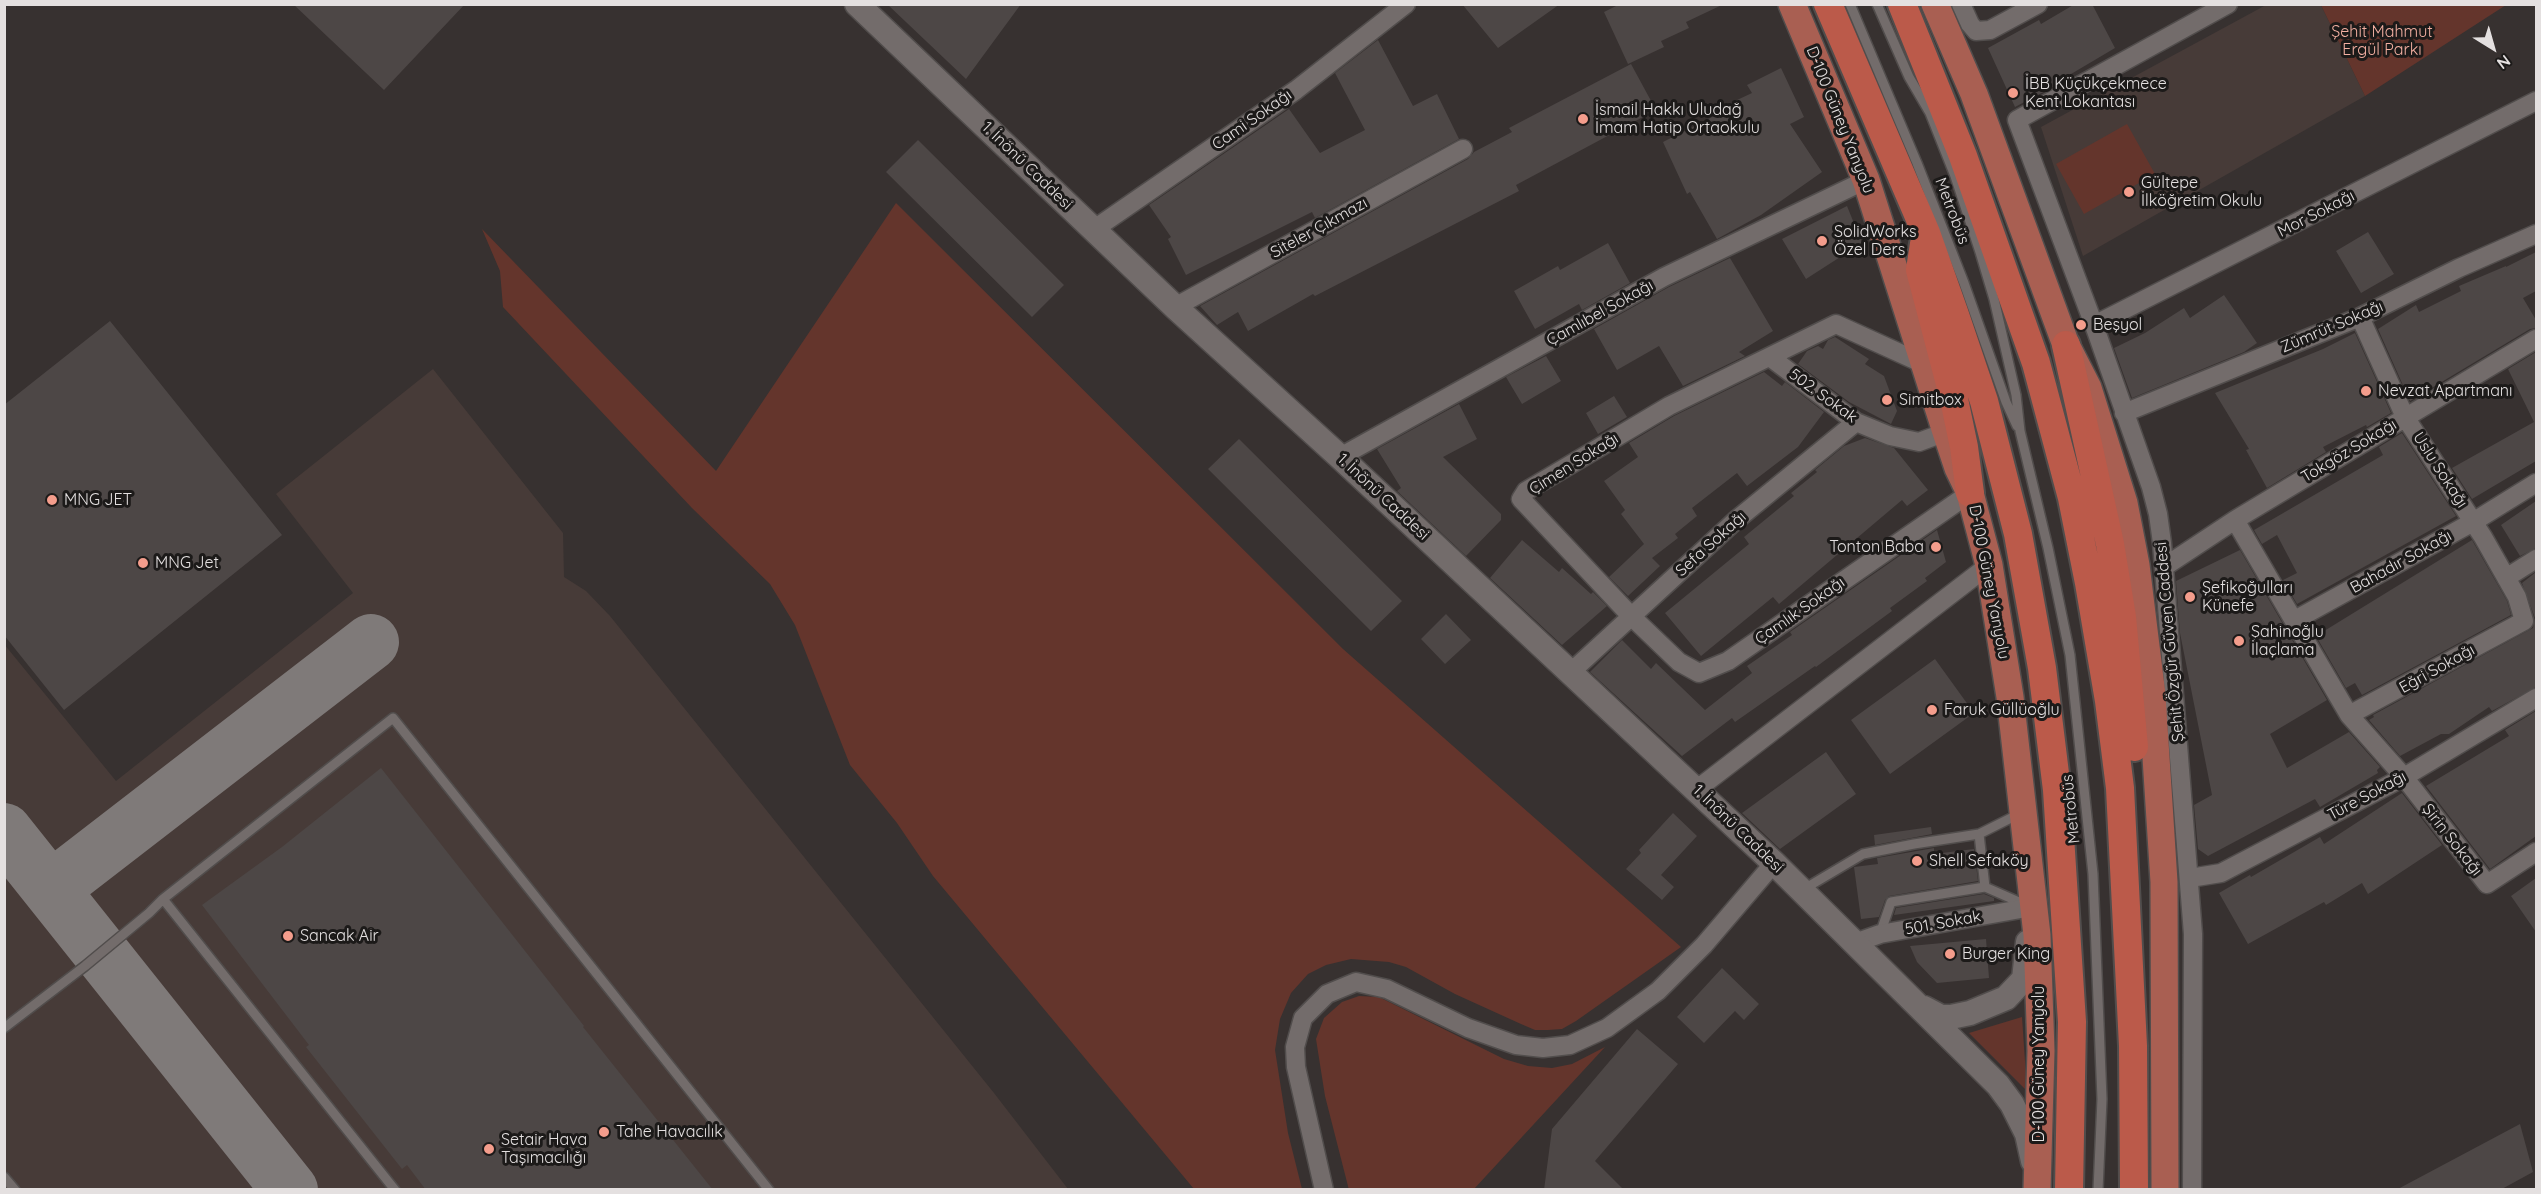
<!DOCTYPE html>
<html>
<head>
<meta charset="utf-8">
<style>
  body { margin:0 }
  #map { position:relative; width:2541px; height:1194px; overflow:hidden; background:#373130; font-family:Quicksand,sans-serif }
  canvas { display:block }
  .frame { position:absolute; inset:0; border:6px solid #e4e0e0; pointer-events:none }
  .north { position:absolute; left:2463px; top:18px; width:60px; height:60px; -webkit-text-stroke:4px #1c1a19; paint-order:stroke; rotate:143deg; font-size:16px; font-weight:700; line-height:24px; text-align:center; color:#e4e0e0 }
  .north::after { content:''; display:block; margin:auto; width:21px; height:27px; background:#e4e0e0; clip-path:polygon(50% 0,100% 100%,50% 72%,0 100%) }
</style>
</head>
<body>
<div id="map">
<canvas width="2541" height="1194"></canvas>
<div class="frame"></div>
<div class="north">N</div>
</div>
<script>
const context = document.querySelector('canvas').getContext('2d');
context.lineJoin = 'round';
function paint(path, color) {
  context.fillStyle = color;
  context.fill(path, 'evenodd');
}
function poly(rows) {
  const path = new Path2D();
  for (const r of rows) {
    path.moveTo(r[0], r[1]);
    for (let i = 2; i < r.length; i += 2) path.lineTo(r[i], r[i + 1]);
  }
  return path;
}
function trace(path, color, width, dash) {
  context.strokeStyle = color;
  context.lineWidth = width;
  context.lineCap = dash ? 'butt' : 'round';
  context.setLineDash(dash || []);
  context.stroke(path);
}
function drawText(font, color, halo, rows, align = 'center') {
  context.font = font + ' Quicksand,sans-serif';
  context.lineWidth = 6;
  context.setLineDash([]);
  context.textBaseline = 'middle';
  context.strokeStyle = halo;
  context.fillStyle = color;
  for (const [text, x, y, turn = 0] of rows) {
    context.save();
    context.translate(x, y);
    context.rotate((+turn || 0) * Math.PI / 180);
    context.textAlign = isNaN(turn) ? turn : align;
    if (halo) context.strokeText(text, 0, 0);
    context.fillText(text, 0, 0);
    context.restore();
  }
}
const built = poly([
  [2266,5,2321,5,2365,96,2083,256,2041,127],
  [433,369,563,533,564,577,586,591,610,616,994,1093,1068,1189,5,1189,4,644,116,781,353,593,276,494]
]);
const green = poly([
  [2321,5,2506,5,2365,96],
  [2127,124,2155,174,2084,214,2056,164],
  [896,203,1343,649,1681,947,1576,1021,1562,1029,1548,1030,1535,1030,1521,1024,1455,994,1406,967,1389,962,1351,959,1326,965,1308,974,1291,993,1280,1019,1275,1050,1288,1133,1302,1189,1194,1189,933,876,897,823,850,765,795,625,770,584,692,508,503,307,500,271,482,229,716,471],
  [1359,996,1379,997,1504,1059,1528,1066,1552,1068,1572,1064,1605,1047,1474,1189,1349,1190,1325,1096,1316,1039,1324,1018,1342,1002],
  [2022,1017,2027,1091,1969,1033]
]);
const taxiway = poly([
  [4,831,290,1190],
  [51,889,371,642]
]);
const building = poly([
  [293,4,465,4,384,90],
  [887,4,1021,4,966,79],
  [1462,4,1560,4,1498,48],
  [1620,4,1724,4,1686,22,1689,28,1661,41,1664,47,1628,64,1604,12],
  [2075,4,2092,4,2115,48,2066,77,2068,79,2015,107,1988,48,2039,20,2041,24],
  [1378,40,1413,106,1437,94,1459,139,1315,218,1312,212,1186,275,1168,239,1171,237,1149,205,1289,109,1320,153,1365,130,1335,73],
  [1631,64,1656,110,1516,185,1519,191,1315,296,1313,294,1248,331,1238,312,1217,325,1200,306,1468,159,1474,152,1512,132,1509,128],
  [1781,68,1804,117,1790,124,1822,172,1761,215,1717,239,1690,192,1687,194,1663,142,1722,112,1720,108,1752,93,1747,85],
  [918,140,1064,285,1032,317,886,172],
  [1847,206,1862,243,1806,279,1782,239],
  [2368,232,2394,274,2361,293,2336,251],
  [1608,243,1630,283,1582,310,1579,304,1535,329,1514,291,1558,266,1560,270],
  [2536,252,2536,291,2523,298,2536,320,2536,328,2530,329,2410,401,2378,329,2416,305,2419,312,2461,291,2459,286,2506,266,2506,267],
  [1730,258,1773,331,1739,352,1745,356,1683,386,1659,346,1617,370,1594,329,1669,287],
  [2224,295,2257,343,2244,352,2132,398,2114,348,2145,333,2184,308,2190,318],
  [110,321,282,535,64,710,4,635,4,405],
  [2355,333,2391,413,2367,427,2366,425,2323,447,2326,452,2267,488,2246,450,2249,449,2215,393,2323,349],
  [1835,337,1869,359,1865,364,1884,376,1897,411,1891,424,1849,402,1798,364,1807,351,1818,346,1823,349,1828,340],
  [2536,352,2536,461,2472,499,2452,468,2534,422,2508,369],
  [1546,356,1561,381,1522,404,1506,377],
  [1764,372,1782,386,1785,382,1824,412,1798,447,1747,486,1737,473,1692,508,1697,516,1675,534,1678,538,1652,558,1660,566,1628,596,1609,577,1644,544,1621,514,1625,510,1604,481,1638,457,1629,443,1674,416],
  [1614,396,1627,417,1598,434,1586,413],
  [1459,404,1477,439,1443,457,1501,514,1501,520,1466,556,1397,491,1401,488,1377,449],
  [2402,433,2456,516,2297,604,2283,580,2297,573,2277,535,2262,544,2254,530,2383,455,2379,447],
  [1865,438,1894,448,1928,490,1907,506,1902,500,1779,604,1773,597,1701,656,1665,613,1749,544,1744,537,1794,496,1791,493,1817,472,1815,470,1844,446],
  [1239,439,1402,601,1371,631,1208,469],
  [2536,501,2536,548,2520,556,2501,525],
  [1937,530,1946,562,1925,578,1927,581,1890,608,1892,611,1816,667,1815,666,1735,722,1732,718,1682,756,1590,672,1622,640,1651,669,1656,663,1705,710,1752,673,1747,666,1792,635,1790,632],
  [1522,540,1559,572,1562,568,1591,594,1593,592,1607,606,1562,645,1490,578],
  [2472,540,2507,601,2511,615,2362,695,2355,683,2346,688,2316,636],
  [2240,550,2327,700,2270,734,2287,768,2349,732,2380,767,2377,770,2378,773,2320,807,2315,799,2208,856,2198,849,2194,805,2212,795,2180,633,2176,581],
  [2536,572,2536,687,2492,711,2489,707,2449,734,2441,734,2400,756,2369,720,2374,717,2373,715,2533,628,2535,618,2522,583],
  [1446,614,1471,640,1445,664,1421,639],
  [1935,659,1974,713,1890,774,1851,720],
  [2536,711,2536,836,2490,869,2426,786,2509,736,2505,730],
  [1826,752,1856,794,1780,849,1742,813],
  [381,768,584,1026,583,1027,713,1190,426,1190,407,1165,402,1169,306,1047,309,1045,202,905,282,847],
  [2402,793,2442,845,2368,894,2362,883,2326,905,2324,902,2248,944,2219,893,2250,875,2251,877,2320,837,2324,844],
  [1673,813,1697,836,1661,875,1674,887,1662,900,1626,869,1641,853,1639,850],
  [1931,827,1932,834,1875,845,1874,835],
  [1934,848,1934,854,1974,849,1978,881,1889,896,1885,900,1879,917,1861,919,1854,867,1878,864,1877,858],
  [2536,878,2536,932,2511,896],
  [1984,894,1994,898,1994,901,1894,915,1896,908],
  [1986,939,1989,978,1937,983,1917,962,1910,946],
  [1722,968,1759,1004,1744,1020,1735,1011,1704,1043,1677,1017],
  [1637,1029,1678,1064,1595,1161,1624,1190,1544,1190,1552,1129],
  [2520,1124,2533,1172,2500,1190,2396,1190]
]);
const service = poly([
  [1850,4,1917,163,1964,283,2006,402,2017,426],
  [1877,4,1909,77,1930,113,1955,176,1980,252,1994,299,2016,395,2020,431,2048,548,2070,655,2093,874,2102,1099,2098,1190],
  [2021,813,1979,834,1985,887,2026,905],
  [1804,889,1863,854,1914,844,1979,834],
  [163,899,395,1190],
  [1880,934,1891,902,1985,887],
  [4,1028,85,966,149,913,163,899,393,718,769,1190],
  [4,1177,15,1190]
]);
const minor = poly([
  [1961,4,1970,24,1976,31,1990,30,2038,4],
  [1093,230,1296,90,1406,4],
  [1175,307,1463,149],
  [2094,325,2536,101],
  [1770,357,1856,422,1890,436,1919,442,1946,432],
  [1926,365,1836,324,1669,406,1526,491,1521,499,1631,616,1679,662,1699,673,1728,661,1970,493],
  [2124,413,2360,317,2459,268,2536,234],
  [1340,457,1664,277,1866,180],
  [2235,520,2349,715,2404,777,2487,884,2536,852],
  [2164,567,2235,520,2536,339],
  [2506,578,2536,559],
  [2295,620,2473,522,2536,483],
  [1571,672,1735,521,1856,422],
  [2349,715,2524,621,2517,597,2483,537,2405,417,2360,317],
  [1696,790,1989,565],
  [2190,878,2221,873,2404,777,2536,698],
  [1855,943,1880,934,2032,907],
  [1324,1190,1296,1067,1295,1047,1303,1018,1327,994,1356,982,1387,989,1468,1028,1516,1045,1543,1048,1570,1045,1607,1028,1658,991,1704,945,1774,863],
  [2192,1190,2193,934,2162,543,2158,514,2151,487,2094,325,2017,120,2228,4]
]);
const secondary = poly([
  [857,4,1175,307,1340,457,1774,863,1998,1085,2012,1104,2027,1134,2033,1161],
  [1924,1008,1941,1017,1951,1017,1970,1013,2006,998,2024,979,2028,942]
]);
const primary = poly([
  [1792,4,1866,180,1946,432,1958,468,1970,493,1989,565,2010,697,2037,935,2041,1051,2037,1190],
  [1935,4,1974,94,2066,345,2088,388,2124,503,2136,565,2152,695,2164,882,2165,1190]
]);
const trunk = poly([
  [1828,4,1926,233,1955,315,1984,401,2018,534,2042,668,2057,790,2072,1022,2069,1190],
  [1902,4,1963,156,2036,363,2072,498,2089,583,2109,701,2120,788,2133,1046,2134,1190],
  [1924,244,1920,270,1954,399,1964,447,1970,493],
  [2066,345,2110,544,2122,617,2134,747]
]);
const markers = [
  [2013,93,6,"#f49d8c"],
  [1583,119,6,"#f49d8c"],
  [2129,192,6,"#f49d8c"],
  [1822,241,6,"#f49d8c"],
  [2081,325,6,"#f49d8c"],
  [2366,391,6,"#f49d8c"],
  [1887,400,6,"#f49d8c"],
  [52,500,6,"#f49d8c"],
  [1936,547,6,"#f49d8c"],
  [143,563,6,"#f49d8c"],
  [2190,597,6,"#f49d8c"],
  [2239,641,6,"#f49d8c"],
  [1932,710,6,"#f49d8c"],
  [1917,861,6,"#f49d8c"],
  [288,936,6,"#f49d8c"],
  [1950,954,6,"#f49d8c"],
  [604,1132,6,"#f49d8c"],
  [489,1149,6,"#f49d8c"]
];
const parkNames = [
  ["Şehit Mahmut",2382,32],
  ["Ergül Parkı",2382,50]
];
const poiNames = [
  ["İBB Küçükçekmece",2025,84],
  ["Kent Lokantası",2025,102],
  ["İsmail Hakkı Uludağ",1595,110],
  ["İmam Hatip Ortaokulu",1595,128],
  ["Gültepe",2141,183],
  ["İlköğretim Okulu",2141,201],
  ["SolidWorks",1834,232],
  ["Özel Ders",1834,250],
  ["Beşyol",2093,325],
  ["Nevzat Apartmanı",2378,391],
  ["Simitbox",1899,400],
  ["MNG JET",64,500],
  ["Tonton Baba",1924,547,"right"],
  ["MNG Jet",155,563],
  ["Şefikoğulları",2202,588],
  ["Künefe",2202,606],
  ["Şahinoğlu",2251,632],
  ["İlaçlama",2251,650],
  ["Faruk Güllüoğlu",1944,710],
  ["Shell Sefaköy",1929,861],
  ["Sancak Air",300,936],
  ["Burger King",1962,954],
  ["Tahe Havacılık",616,1132],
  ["Setair Hava",501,1140],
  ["Taşımacılığı",501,1158]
];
const streetNames = [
  ["Cami Sokağı",1252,120,-35],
  ["D-100 Güney Yanyolu",1840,120,68],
  ["1. İnönü Caddesi",1027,166,44],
  ["Metrobüs",1952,211,69],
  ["Mor Sokağı",2316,214,-27],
  ["Siteler Çıkmazı",1319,228,-29],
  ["Çamlıbel Sokağı",1600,313,-29],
  ["Zümrüt Sokağı",2332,327,-23],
  ["502. Sokak",1823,396,36],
  ["Tokgöz Sokağı",2349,451,-31],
  ["Çimen Sokağı",1574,464,-32],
  ["Uslu Sokağı",2440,470,57],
  ["1. İnönü Caddesi",1383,497,43],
  ["Sefa Sokağı",1711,544,-42],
  ["Bahadır Sokağı",2401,562,-29],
  ["D-100 Güney Yanyolu",1989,582,79],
  ["Çamlık Sokağı",1800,611,-35],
  ["Şehit Özgür Güven Caddesi",2170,642,-95],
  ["Eğri Sokağı",2437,669,-29],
  ["Türe Sokağı",2367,796,-28],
  ["Metrobüs",2071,809,-96],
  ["1. İnönü Caddesi",1738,829,44],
  ["Şirin Sokağı",2452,840,52],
  ["501. Sokak",1943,923,-10],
  ["D-100 Güney Yanyolu",2039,1064,-90]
];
paint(built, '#473b38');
paint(green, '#64352c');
trace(taxiway, '#7f7a79', 56);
paint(building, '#4d4746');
trace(service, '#514d4c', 12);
trace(minor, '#514d4c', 21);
trace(secondary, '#514d4c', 27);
trace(primary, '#514d4c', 30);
trace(trunk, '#514d4c', 32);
trace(service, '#736c6b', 9);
trace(minor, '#736c6b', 18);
trace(secondary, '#736c6b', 24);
trace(primary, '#a95f52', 27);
trace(trunk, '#bb5a4a', 28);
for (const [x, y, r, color] of markers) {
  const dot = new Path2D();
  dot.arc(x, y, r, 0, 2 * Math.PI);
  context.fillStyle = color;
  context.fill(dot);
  trace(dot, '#1c1a19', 2);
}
drawText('16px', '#f4b0a2', '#1c1a19', parkNames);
drawText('16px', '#e4e0e0', '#1c1a19', poiNames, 'left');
drawText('16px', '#e4e0e0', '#1c1a19', streetNames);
</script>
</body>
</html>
